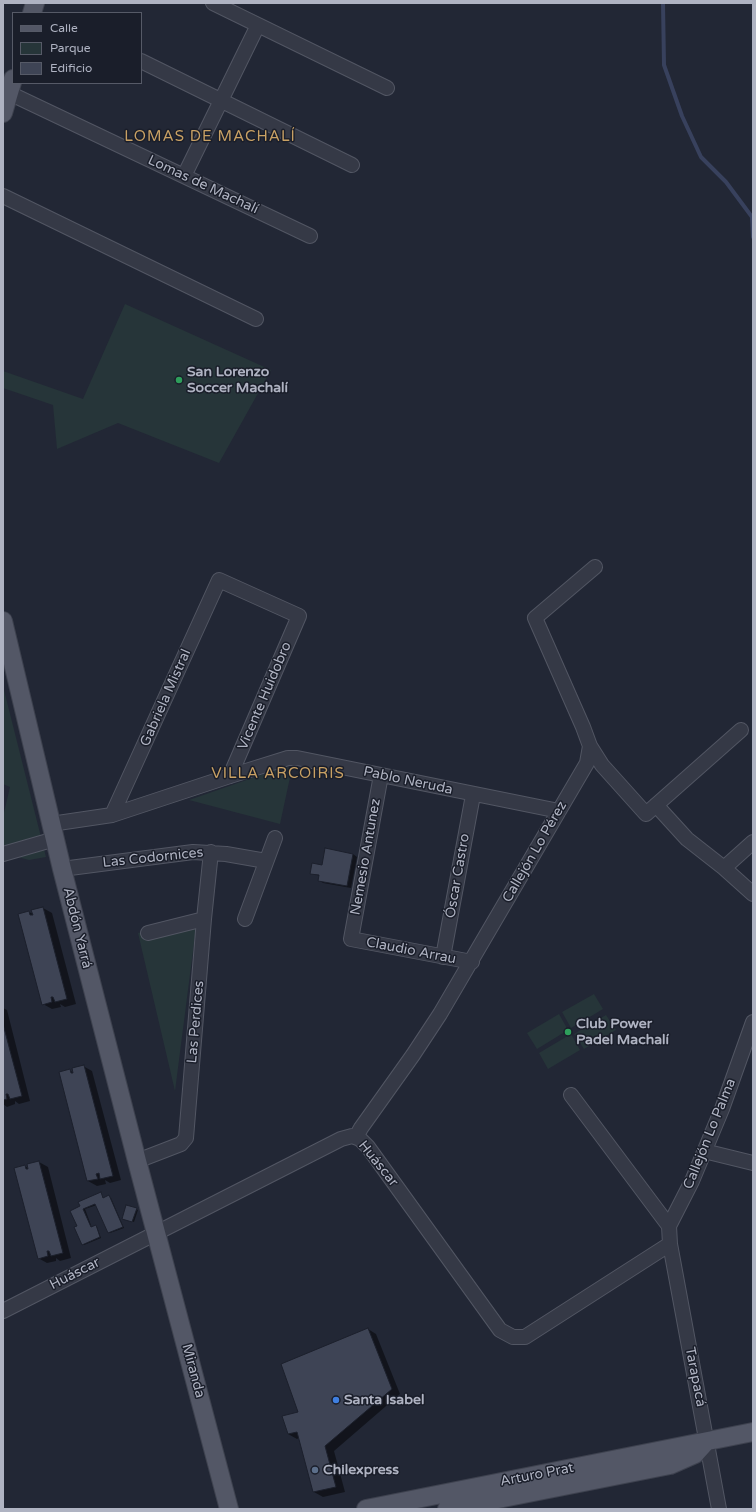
<!DOCTYPE html>
<html>
<head>
<meta charset="utf-8">
<style>
  body { margin:0 }
  #map { position:relative; width:756px; height:1512px; overflow:hidden; background:#222735; font-family:"Varela Round",sans-serif }
  canvas { display:block }
  .frame { position:absolute; inset:0; border:4px solid #afb3c2; pointer-events:none }
  .legend { position:absolute; left:12px; top:12px; width:130px; height:72px; box-sizing:border-box; background:#1a1e2a; border:1px solid #565a67; margin:0; padding:5px 7px; list-style:none; font-size:12px; color:#afb3c2 }
  .legend li { display:flex; align-items:center; gap:8px; height:20px }
  .legend b { width:20px; border:1px solid #565a67 }
</style>
</head>
<body>
<div id="map">
<canvas width="756" height="1512"></canvas>
<div class="frame"></div>
<ul class="legend">
<li><b style="height:5px;background:#535766"></b>Calle</li>
<li><b style="height:11px;background:#263539"></b>Parque</li>
<li><b style="height:11px;background:#3e4455"></b>Edificio</li>
</ul>
</div>
<script>
const context = document.querySelector('canvas').getContext('2d');
context.lineJoin = 'round';
function paint(path, color) {
  context.fillStyle = color;
  context.fill(path, 'evenodd');
}
function poly(rows) {
  const path = new Path2D();
  for (const r of rows) {
    path.moveTo(r[0], r[1]);
    for (let i = 2; i < r.length; i += 2) path.lineTo(r[i], r[i + 1]);
  }
  return path;
}
function trace(path, color, width, dash) {
  context.strokeStyle = color;
  context.lineWidth = width;
  context.lineCap = dash ? 'butt' : 'round';
  context.setLineDash(dash || []);
  context.stroke(path);
}
function drawText(font, color, halo, rows, align = 'center') {
  context.font = font + ' "Varela Round",sans-serif';
  context.lineWidth = 3;
  context.setLineDash([]);
  context.textBaseline = 'middle';
  context.strokeStyle = halo;
  context.fillStyle = color;
  for (const [text, x, y, turn = 0] of rows) {
    context.save();
    context.translate(x, y);
    context.rotate((+turn || 0) * Math.PI / 180);
    context.textAlign = isNaN(turn) ? turn : align;
    if (halo) context.strokeText(text, 0, 0);
    context.fillText(text, 0, 0);
    context.restore();
  }
}
const green = poly([
  [125,304,271,370,219,463,118,423,57,449,53,405,3,388,3,371,83,399],
  [3,686,46,857,29,860,3,853,3,817,10,787,3,784],
  [284,767,292,768,280,824,189,800],
  [197,920,175,1091,138,933],
  [594,994,603,1009,571,1028,562,1012],
  [559,1014,568,1030,537,1049,527,1033],
  [606,1015,616,1030,584,1049,574,1034],
  [571,1034,580,1050,548,1069,539,1053]
]);
const shadow = poly([
  [353,854,357,857,351,888,323,883,319,880,320,876,311,873,322,866],
  [43,908,52,913,76,1004,65,1007,60,1004,61,1007,52,1009,43,1004,29,912,33,914],
  [3,1008,7,1010,30,1101,19,1104,15,1101,15,1104,7,1107,3,1104],
  [83,1066,92,1071,121,1180,110,1183,105,1180,106,1184,97,1186,88,1181,69,1070,74,1073],
  [39,1162,48,1167,71,1258,60,1261,56,1258,56,1261,47,1263,38,1258,25,1166,29,1169],
  [100,1193,104,1199,109,1197,111,1198,124,1228,110,1233,109,1232,97,1205,85,1209,92,1228,95,1226,97,1227,101,1238,84,1245,82,1244,78,1227,81,1207],
  [136,1209,138,1210,134,1222,125,1220],
  [368,1329,376,1334,400,1394,334,1451,345,1492,323,1497,314,1492,299,1438,297,1439,288,1434,299,1413]
]);
const stream = poly([
  [663,3,664,65,682,116,701,157,726,182,752,217,753,237]
]);
const building = poly([
  [325,848,353,854,347,886,318,881,319,875,310,874,312,863,322,865,325,848],
  [43,907,67,999,55,1002,53,997,51,997,52,1002,42,1005,18,914,29,911,30,915,33,915,31,910,43,907],
  [3,1024,22,1096,10,1099,8,1094,6,1094,7,1099,3,1100,3,1024],
  [84,1065,113,1176,100,1179,99,1173,96,1174,98,1179,87,1181,59,1072,70,1069,71,1073,73,1073,72,1068,84,1065],
  [39,1161,63,1253,51,1256,49,1251,47,1251,48,1256,38,1259,14,1168,25,1165,26,1169,28,1169,27,1164,39,1161],
  [101,1192,103,1198,109,1195,123,1227,108,1233,95,1204,83,1209,91,1227,96,1225,100,1237,82,1245,74,1227,77,1226,70,1211,80,1206,78,1202,101,1192],
  [126,1205,137,1208,132,1222,122,1219,126,1205],
  [368,1328,392,1389,325,1446,336,1487,313,1492,297,1432,288,1434,282,1416,298,1412,281,1364,368,1328]
]);
const minor = poly([
  [213,3,387,88],
  [141,61,352,165],
  [9,93,310,236],
  [184,176,258,25],
  [3,196,256,319],
  [590,746,602,765,646,814,741,730],
  [381,775,351,939,472,962],
  [656,805,687,839,724,868,753,894],
  [112,815,219,580,299,616,230,776],
  [51,824,112,815,230,776,288,758,297,758,559,811],
  [3,854,55,839],
  [724,868,753,842],
  [62,869,193,852,226,854,266,861],
  [245,919,275,838],
  [148,933,204,919],
  [443,957,473,795],
  [571,1095,669,1226],
  [356,1137,361,1128,413,1055,440,1014,587,763,590,746,583,727,535,618,595,567],
  [704,1151,753,1163],
  [137,1161,181,1144,186,1138,204,919,211,852],
  [3,1311,341,1139,352,1136,360,1139,368,1147,500,1330,513,1337,525,1337,670,1244],
  [719,1509,670,1244,669,1226,692,1181,722,1109,753,1022]
]);
const major = poly([
  [32,13,35,3],
  [3,113,13,79],
  [3,621,62,869,137,1161,229,1509],
  [366,1509,753,1432],
  [447,1509,670,1465,695,1454,705,1443]
]);
const markers = [
  [179,380,4,"#2e9e5b"],
  [568,1032,4,"#2e9e5b"],
  [336,1400,4,"#3f7fe0"],
  [315,1470,4,"#5c6f8a"]
];
const streetNames = [
  ["Lomas de Machalí",203,185,25],
  ["Vicente Huidobro",265,696,-67],
  ["Gabriela Mistral",166,698,-66],
  ["Pablo Neruda",408,781,12],
  ["Callejón Lo Pérez",535,852,-60],
  ["Nemesio Antunez",366,857,-80],
  ["Las Codornices",153,858,-6],
  ["Óscar Castro",458,876,-80],
  ["Abdón Yarrá",77,928,76],
  ["Claudio Arrau",411,951,11],
  ["Las Perdices",196,1022,-85],
  ["Callejón Lo Palma",710,1134,-68],
  ["Huáscar",378,1164,51],
  ["Huáscar",75,1274,-27],
  ["Miranda",193,1371,75],
  ["Tarapacá",695,1377,79],
  ["Arturo Prat",537,1475,-11]
];
const poiNames = [
  ["San Lorenzo",187,372],
  ["Soccer Machalí",187,388],
  ["Club Power",576,1024],
  ["Padel Machalí",576,1040],
  ["Santa Isabel",344,1400],
  ["Chilexpress",323,1470]
];
const neighbourhoodNames = [
  ["LOMAS DE MACHALÍ",210,137],
  ["VILLA ARCOIRIS",278,774]
];
paint(green, '#263539');
paint(shadow, '#0007');
trace(stream, '#38415d', 4);
paint(building, '#3e4455');
trace(building, '#1c202c', 1);
trace(minor, '#525663', 16);
trace(major, '#3e424f', 20);
trace(minor, '#353946', 14);
trace(major, '#535766', 18);
for (const [x, y, r, color] of markers) {
  const dot = new Path2D();
  dot.arc(x, y, r, 0, 2 * Math.PI);
  context.fillStyle = color;
  context.fill(dot);
  trace(dot, '#1a1e2a', 1.5);
}
drawText('14px', '#afb3c2', '#1a1e2a', streetNames);
drawText('bold 14px', '#afb3c2', '#1a1e2a', poiNames, 'left');
context.letterSpacing = '1px';
drawText('15px', '#c9a164', '#1a1e2a', neighbourhoodNames);
context.letterSpacing = '0px';
</script>
</body>
</html>
